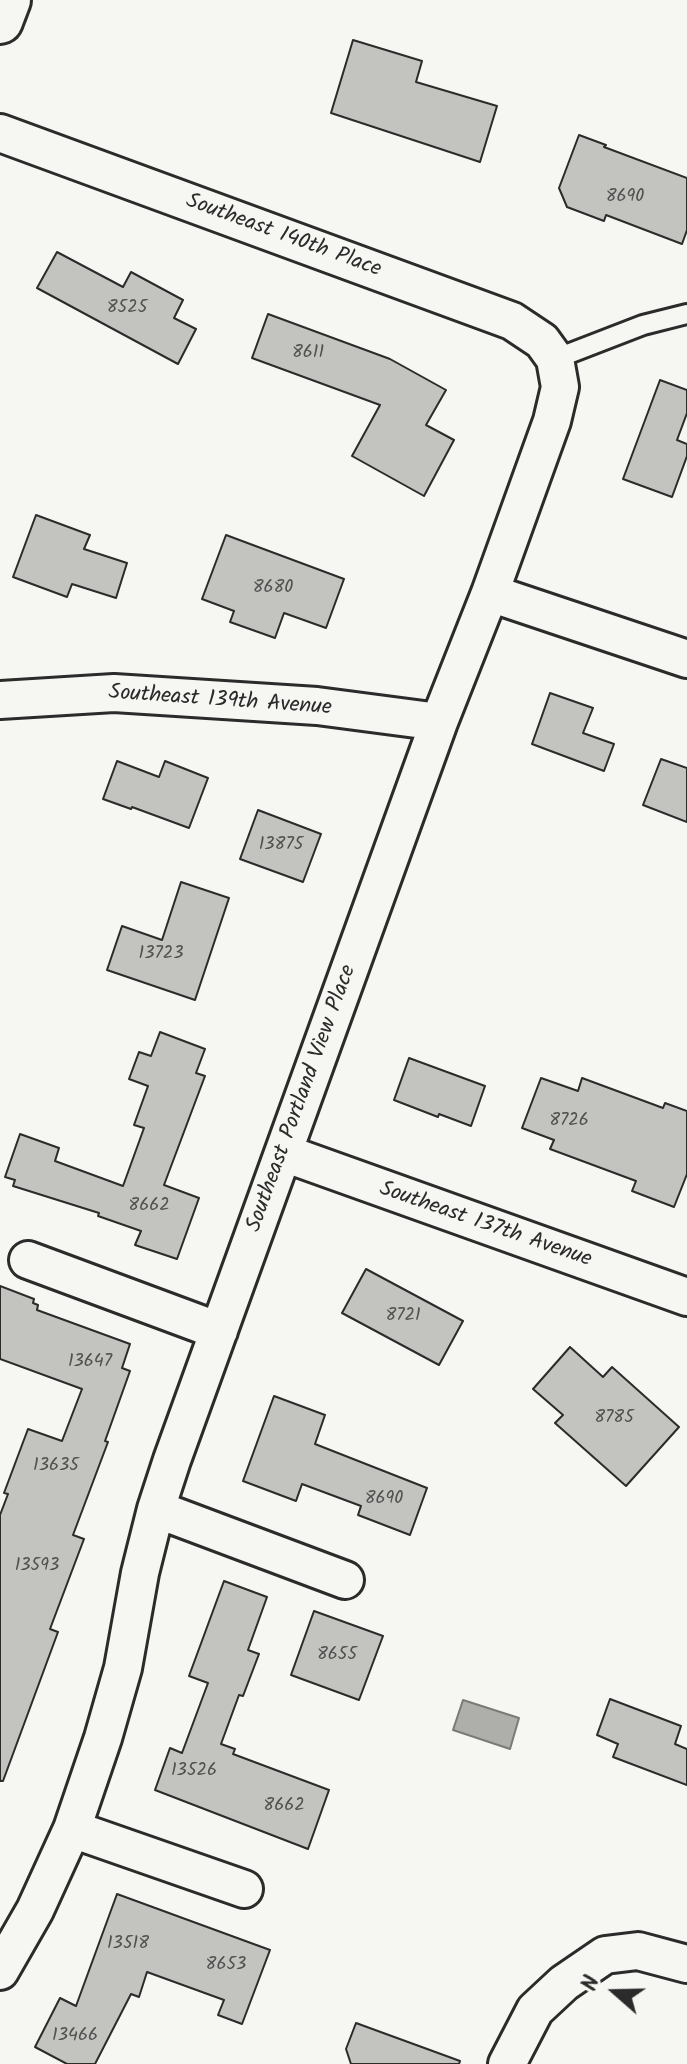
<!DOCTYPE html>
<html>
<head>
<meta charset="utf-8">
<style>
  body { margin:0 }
  #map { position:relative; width:687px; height:2064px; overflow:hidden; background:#f6f6f2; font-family:Kalam,sans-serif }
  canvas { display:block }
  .north { position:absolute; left:575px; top:1952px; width:80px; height:80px; -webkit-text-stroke:6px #f6f6f2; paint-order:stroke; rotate:290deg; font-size:22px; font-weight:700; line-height:32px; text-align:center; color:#2b2b2b }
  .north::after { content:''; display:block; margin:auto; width:28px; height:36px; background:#2b2b2b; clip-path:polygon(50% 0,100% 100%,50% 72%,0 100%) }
</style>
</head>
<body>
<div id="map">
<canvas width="687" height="2064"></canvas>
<div class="north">N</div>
</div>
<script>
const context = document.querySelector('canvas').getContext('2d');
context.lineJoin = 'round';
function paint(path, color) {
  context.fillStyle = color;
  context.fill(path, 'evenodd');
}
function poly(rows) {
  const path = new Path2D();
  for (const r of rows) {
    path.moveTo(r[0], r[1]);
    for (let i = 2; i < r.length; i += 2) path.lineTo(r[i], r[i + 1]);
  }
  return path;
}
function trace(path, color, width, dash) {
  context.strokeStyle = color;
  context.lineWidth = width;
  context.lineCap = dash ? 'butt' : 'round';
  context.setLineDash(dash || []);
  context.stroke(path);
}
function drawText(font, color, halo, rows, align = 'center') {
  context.font = font + ' Kalam,sans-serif';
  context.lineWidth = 7;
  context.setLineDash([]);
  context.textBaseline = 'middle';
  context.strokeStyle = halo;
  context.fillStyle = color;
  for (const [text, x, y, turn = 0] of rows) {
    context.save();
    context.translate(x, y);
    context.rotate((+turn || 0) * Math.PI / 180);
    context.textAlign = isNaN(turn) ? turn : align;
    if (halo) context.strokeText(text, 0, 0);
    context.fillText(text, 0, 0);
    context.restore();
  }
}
const water = poly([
  [463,1700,519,1718,510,1749,453,1730,463,1700]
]);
const building = poly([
  [353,40,422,61,416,82,497,106,480,162,331,113,353,40],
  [579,135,606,145,604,147,687,178,687,230,682,244,606,215,604,221,567,207,559,188,579,135],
  [57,252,123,287,131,272,183,300,174,318,196,329,178,364,37,288,57,252],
  [268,314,390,359,446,390,426,425,454,440,424,496,352,456,380,405,252,358,268,314],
  [660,380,687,390,687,413,677,440,687,444,687,456,672,497,623,479,660,380],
  [36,515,90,535,84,549,127,563,116,598,72,584,67,597,13,577,36,515],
  [226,535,344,579,326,628,284,613,275,638,230,622,234,611,202,599,226,535],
  [550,693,593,708,583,733,614,744,604,771,532,744,550,693],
  [661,759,687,768,687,822,643,805,661,759],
  [117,761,159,777,165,761,208,778,189,828,132,807,131,809,103,799,117,761],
  [258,810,321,834,303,882,240,859,258,810],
  [181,882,229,898,195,1000,107,970,122,926,162,940,181,882],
  [160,1032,205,1049,196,1073,205,1076,164,1185,199,1198,177,1259,135,1245,141,1231,98,1216,99,1213,13,1186,15,1180,5,1177,20,1134,59,1148,55,1161,123,1186,144,1128,134,1125,148,1086,129,1079,139,1052,151,1056,160,1032],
  [409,1058,485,1086,471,1126,439,1114,438,1117,394,1100,409,1058],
  [541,1078,578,1091,582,1078,663,1108,665,1103,687,1111,687,1174,674,1207,632,1191,636,1181,550,1149,554,1140,522,1128,541,1078],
  [366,1269,463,1321,439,1365,342,1313,366,1269],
  [0,1286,34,1299,33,1303,38,1305,37,1310,130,1344,122,1368,130,1371,105,1441,108,1442,73,1535,84,1539,50,1629,58,1632,3,1781,0,1781,0,1515,8,1494,4,1493,28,1429,62,1441,82,1389,0,1359,0,1286],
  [570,1347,603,1377,612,1367,679,1427,626,1486,555,1423,563,1415,533,1389,570,1347],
  [274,1396,325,1415,315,1444,427,1488,410,1535,358,1515,361,1506,302,1484,296,1501,243,1481,274,1396],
  [224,1581,267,1597,248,1650,259,1654,243,1696,239,1695,221,1744,235,1749,233,1754,329,1790,308,1849,155,1790,170,1748,182,1753,208,1683,189,1676,224,1581],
  [314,1611,383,1636,359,1700,291,1675,314,1611],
  [610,1699,681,1726,675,1744,687,1749,687,1785,613,1757,618,1744,597,1735,610,1699],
  [117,1894,270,1950,242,2024,218,2015,224,2000,147,1972,139,1997,131,1994,95,2064,67,2064,35,2047,60,1998,76,2006,117,1894],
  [356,2023,460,2061,459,2064,351,2064,346,2049,356,2023]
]);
const lane = poly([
  [555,359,643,325,687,314]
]);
const street = poly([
  [0,133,512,321,542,341,555,359,560,387,552,421,490,593,439,722,172,1460,156,1509,140,1573,123,1668,103,1738,72,1829,35,1910,0,1971],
  [490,593,687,659],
  [0,700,114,693,317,706,439,722],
  [284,1153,687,1297],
  [28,1260,219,1331],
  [156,1509,345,1580],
  [72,1829,244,1889],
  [507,2064,535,2010,564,1983,605,1955,638,1951,687,1964]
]);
const secondary = poly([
  [0,21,8,0]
]);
const numberNames = [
  ["8690",625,198],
  ["8525",127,309],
  ["8611",308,354],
  ["8680",273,589],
  ["13875",281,846],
  ["13723",161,955],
  ["8726",569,1122],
  ["8662",149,1207],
  ["8721",403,1317],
  ["13647",90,1363],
  ["8785",614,1419],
  ["13635",56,1467],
  ["8690",384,1500],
  ["13593",37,1567],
  ["8655",337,1656],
  ["13526",194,1772],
  ["8662",284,1807],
  ["13518",128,1945],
  ["8653",226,1966],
  ["13466",75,2037]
];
const streetNames = [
  ["Southeast 140th Place",283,237,20],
  ["Southeast 139th Avenue",220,702,4],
  ["Southeast Portland View Place",303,1099,-70],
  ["Southeast 137th Avenue",485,1226,19]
];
paint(water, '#aeaeab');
trace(water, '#7a7a78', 2);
paint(building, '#c3c3c0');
trace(building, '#2b2b2b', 2);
trace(lane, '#2b2b2b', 24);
trace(street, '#2b2b2b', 42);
trace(secondary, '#2b2b2b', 50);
trace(lane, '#f6f6f2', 18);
trace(street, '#f6f6f2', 36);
trace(secondary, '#f6f6f2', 44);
drawText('18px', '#515150', null, numberNames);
drawText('22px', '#2b2b2b', '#f6f6f2', streetNames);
</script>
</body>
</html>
